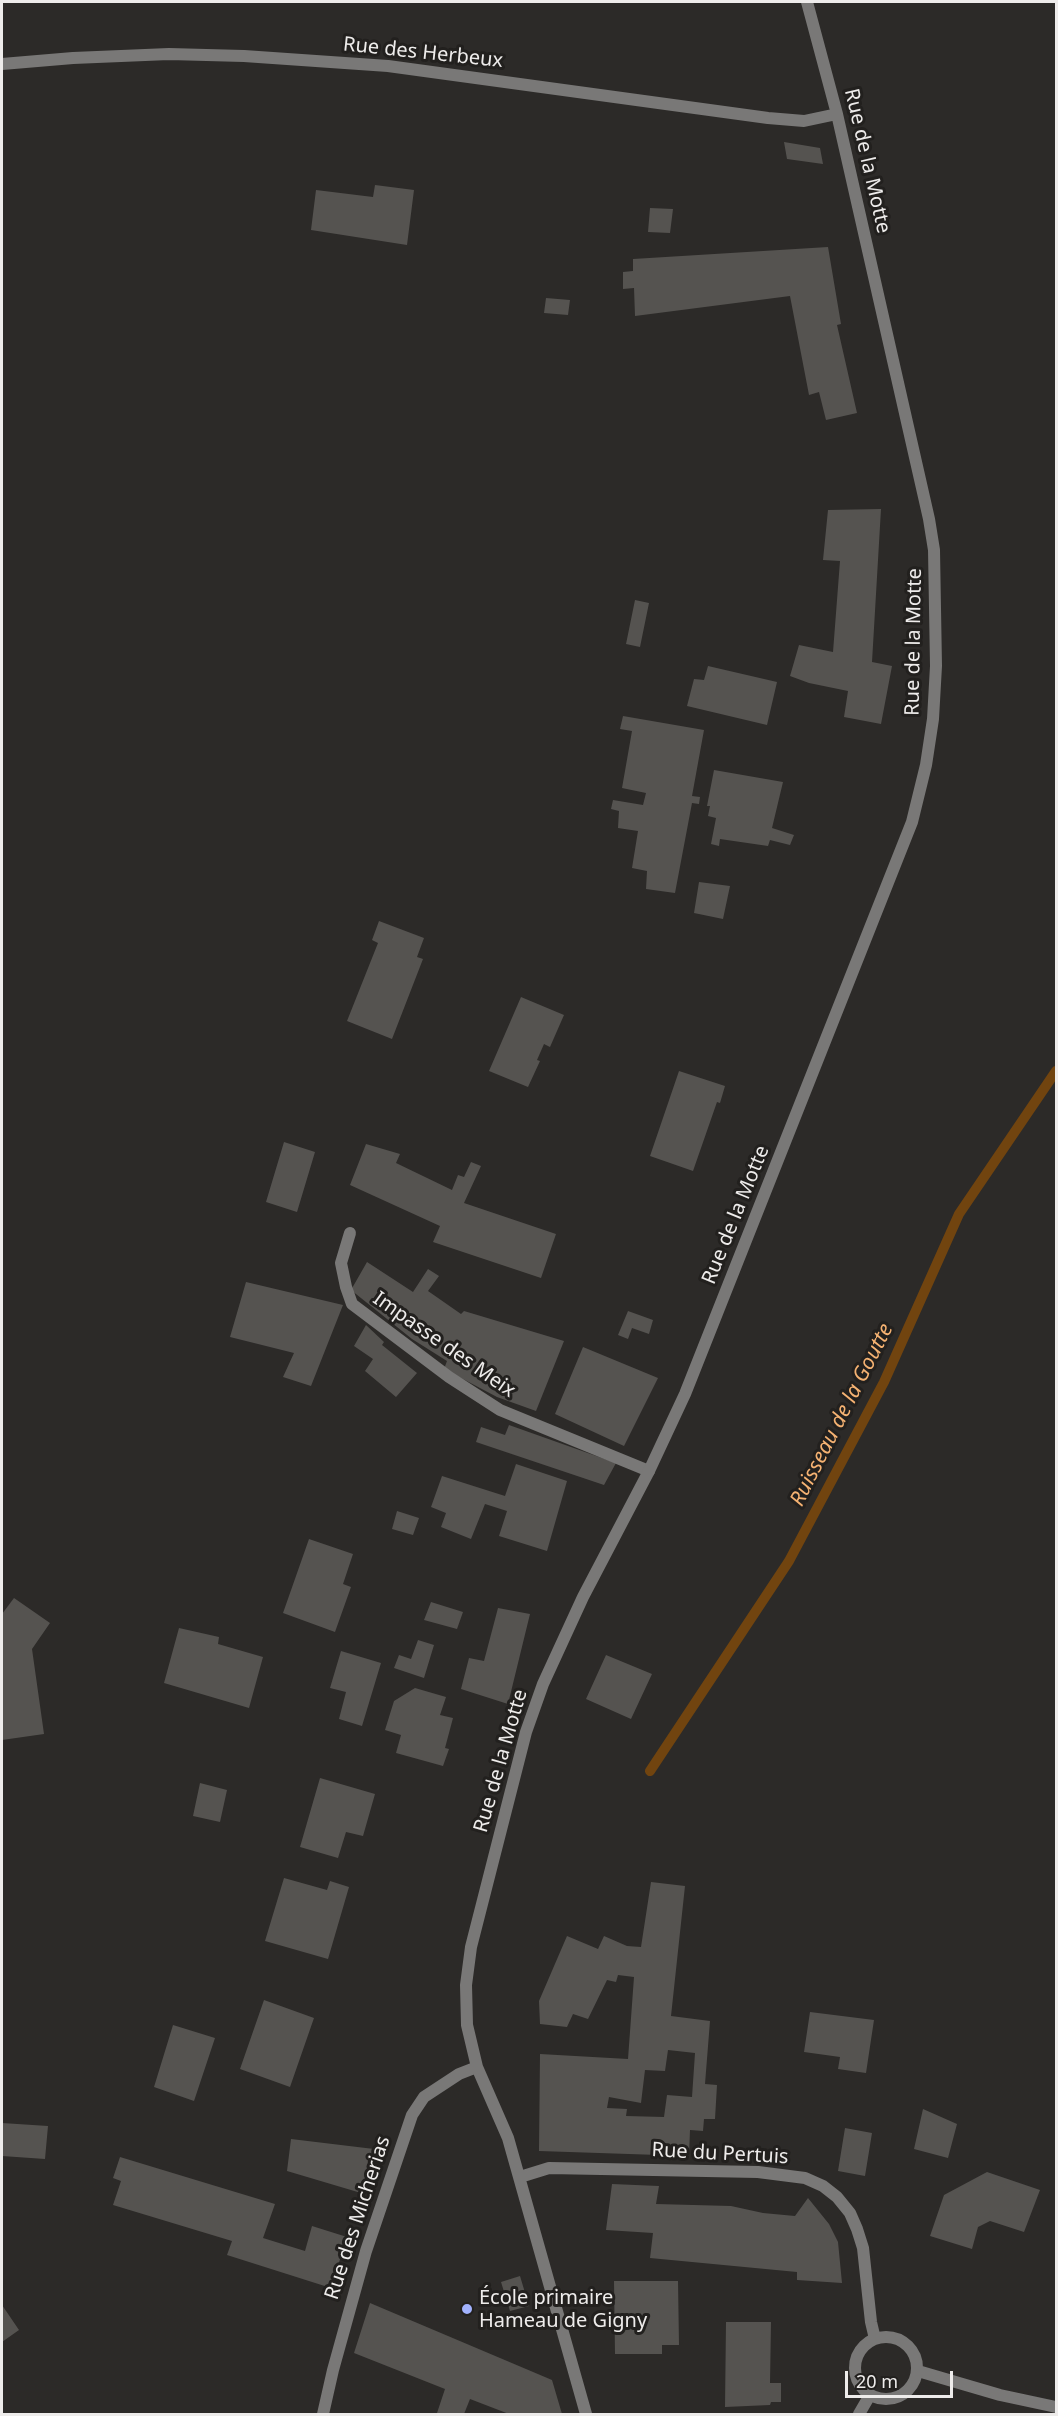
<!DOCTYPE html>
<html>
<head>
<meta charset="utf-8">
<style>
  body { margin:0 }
  #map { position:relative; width:1058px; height:2416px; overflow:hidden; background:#2c2a28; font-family:"Noto Sans",sans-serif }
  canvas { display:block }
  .frame { position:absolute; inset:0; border:3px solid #eeeceb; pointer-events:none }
  .scale { position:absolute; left:845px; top:2371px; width:108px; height:27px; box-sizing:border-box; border:3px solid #eeeceb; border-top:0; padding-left:8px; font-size:18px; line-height:21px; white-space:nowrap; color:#eeeceb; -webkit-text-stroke:4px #22201e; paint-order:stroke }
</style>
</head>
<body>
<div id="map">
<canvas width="1058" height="2416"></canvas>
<div class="frame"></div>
<div class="scale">20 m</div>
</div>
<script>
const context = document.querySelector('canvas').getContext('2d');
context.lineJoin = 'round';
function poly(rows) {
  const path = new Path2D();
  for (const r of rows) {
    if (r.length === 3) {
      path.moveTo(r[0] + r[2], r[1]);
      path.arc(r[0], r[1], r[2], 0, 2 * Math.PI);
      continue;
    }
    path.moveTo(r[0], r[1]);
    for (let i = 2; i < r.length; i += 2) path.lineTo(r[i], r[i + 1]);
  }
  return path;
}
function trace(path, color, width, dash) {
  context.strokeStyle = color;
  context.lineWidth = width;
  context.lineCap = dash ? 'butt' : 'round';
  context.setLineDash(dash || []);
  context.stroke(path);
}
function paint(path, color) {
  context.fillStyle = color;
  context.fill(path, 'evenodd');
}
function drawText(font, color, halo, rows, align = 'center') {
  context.font = font + ' "Noto Sans",sans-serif';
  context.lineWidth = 6;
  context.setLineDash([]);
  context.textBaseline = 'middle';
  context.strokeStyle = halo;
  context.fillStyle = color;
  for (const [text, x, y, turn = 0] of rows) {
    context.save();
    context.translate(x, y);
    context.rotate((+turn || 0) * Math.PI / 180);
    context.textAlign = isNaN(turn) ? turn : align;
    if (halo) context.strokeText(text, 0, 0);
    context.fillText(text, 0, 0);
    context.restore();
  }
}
const stream = poly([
  [650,1771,789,1561,884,1382,959,1214,1056,1071]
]);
const building = poly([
  [784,142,820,148,823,164,787,159],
  [375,185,414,190,407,245,311,230,316,190,373,197],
  [650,208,673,209,670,233,648,232],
  [828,247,841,324,837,325,857,413,826,420,819,392,809,395,790,296,635,316,634,288,623,289,623,272,633,271,633,259],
  [546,298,570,300,568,315,544,313],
  [881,509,872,662,892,666,881,724,844,717,848,691,809,683,790,676,799,645,833,652,840,561,823,560,828,510],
  [635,600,649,603,640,647,626,644],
  [708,666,777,682,767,725,687,706,694,679,704,680],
  [623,716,704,730,692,796,700,797,699,804,692,803,675,893,646,889,647,871,632,868,638,831,618,828,619,811,611,809,613,800,643,805,646,793,622,788,632,731,620,729],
  [714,770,783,782,772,828,794,835,790,845,770,840,768,846,720,839,719,846,711,844,716,818,708,816,710,806,707,806],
  [699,882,730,886,723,919,694,913],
  [379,921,424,938,417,957,423,959,392,1039,347,1021,378,943,372,940],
  [521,997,564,1015,550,1047,544,1044,537,1060,540,1061,528,1087,489,1071],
  [679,1071,725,1086,720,1103,717,1102,693,1171,650,1156],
  [284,1142,315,1152,297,1212,266,1202],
  [366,1144,400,1154,396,1163,452,1190,458,1175,464,1177,471,1162,481,1166,464,1203,556,1234,541,1278,433,1242,440,1226,350,1185],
  [367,1262,413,1292,428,1269,439,1276,428,1291,461,1314,464,1311,564,1341,536,1411,497,1397,444,1369,447,1361,412,1339,351,1290],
  [246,1282,343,1305,311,1386,283,1377,294,1353,230,1337],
  [628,1311,653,1320,649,1334,632,1328,628,1339,618,1335],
  [366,1325,384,1342,382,1345,417,1373,396,1397,365,1371,373,1359,354,1346],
  [583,1347,658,1378,624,1446,555,1414],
  [509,1425,616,1463,604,1485,476,1442,481,1427,505,1435],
  [516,1464,567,1481,547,1551,499,1536,507,1511,485,1504,471,1539,441,1527,446,1513,431,1507,442,1476,505,1496],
  [397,1511,419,1518,413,1535,392,1529],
  [309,1539,353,1554,343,1584,351,1587,335,1632,283,1613],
  [14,1598,50,1623,32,1649,44,1734,2,1740,2,1614],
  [431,1602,463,1612,457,1629,424,1620],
  [498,1608,530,1614,508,1704,461,1689,469,1658,484,1661],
  [179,1628,219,1637,218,1644,263,1657,249,1708,164,1683],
  [418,1640,434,1645,424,1678,394,1668,399,1655,411,1659],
  [341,1651,381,1663,362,1726,339,1719,346,1692,330,1688],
  [606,1655,652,1674,631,1719,586,1699],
  [415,1688,446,1697,440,1715,453,1718,445,1748,449,1749,443,1766,396,1753,401,1735,385,1730,394,1701],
  [320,1778,375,1794,363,1836,346,1832,338,1858,300,1847],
  [200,1783,227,1790,220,1822,193,1816],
  [284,1878,327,1890,330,1881,349,1887,328,1959,265,1941],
  [651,1882,685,1886,671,2016,710,2021,705,2084,717,2085,715,2119,704,2119,703,2131,690,2130,689,2156,539,2151,540,2054,628,2059,634,1977,618,1975,616,1982,607,1980,588,2019,573,2014,567,2027,540,2024,539,2001,567,1936,598,1949,604,1936,627,1946,641,1947],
  [668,2050,695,2053,692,2097,667,2095,664,2117,626,2116,627,2109,607,2108,609,2097,641,2103,645,2070,665,2071],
  [264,2000,314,2018,290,2087,240,2069],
  [810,2012,874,2020,866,2073,838,2069,840,2057,804,2052],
  [173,2025,215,2038,194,2101,154,2087],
  [923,2109,957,2124,948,2158,914,2149],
  [2,2123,48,2126,45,2159,2,2156],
  [845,2128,872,2133,865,2176,838,2171],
  [291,2139,374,2149,361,2193,287,2171],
  [120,2157,275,2204,263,2238,305,2251,312,2226,347,2237,331,2288,227,2255,232,2241,113,2205,121,2181,113,2178],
  [987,2172,1040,2190,1024,2232,990,2221,978,2227,972,2249,930,2236,944,2195],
  [612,2184,659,2186,656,2204,731,2206,763,2213,795,2216,808,2198,829,2224,838,2242,842,2283,797,2280,797,2272,650,2258,653,2233,606,2230],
  [520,2276,529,2306,510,2311,501,2282],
  [614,2281,678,2281,679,2345,662,2345,662,2354,615,2354],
  [370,2303,552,2380,562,2414,509,2414,470,2399,464,2414,437,2413,445,2389,354,2353],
  [2,2305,19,2330,2,2342],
  [726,2322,771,2322,770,2383,781,2383,781,2402,771,2402,770,2405,725,2407]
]);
const service = poly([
  [350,1233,341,1263,346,1287,352,1304,449,1377,500,1410,649,1471]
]);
const minor = poly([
  [2,64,73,58,169,54,244,56,388,66,768,118,804,121,837,114],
  [520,2177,549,2168,758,2172,805,2178,823,2186,837,2197,850,2213,857,2229,863,2248,871,2322,875,2339],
  [886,2368,31],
  [918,2371,1000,2395,1056,2407],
  [323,2414,333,2370,366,2251,412,2115,424,2097,459,2074,477,2067],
  [586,2414,508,2138,477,2067,467,2025,466,1985,471,1947,526,1732,543,1684,583,1597,649,1471,685,1394,912,822,926,765,933,719,936,666,934,550,929,519,837,114,807,2],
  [859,2414,870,2395]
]);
const markers = [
  [467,2309,6,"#a2b2fd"]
];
const streetNames = [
  ["Rue des Herbeux",423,53,6],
  ["Rue de la Motte",867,161,77],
  ["Rue de la Motte",914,642,-89],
  ["Rue de la Motte",736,1215,-68],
  ["Impasse des Meix",444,1345,35],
  ["Rue de la Motte",501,1761,-74],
  ["Rue du Pertuis",720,2154,3],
  ["Rue des Micherias",358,2218,-72]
];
const poiNames = [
  ["École primaire",479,2298],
  ["Hameau de Gigny",479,2321]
];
const waterNames = [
  ["Ruisseau de la Goutte",842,1415,-63]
];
trace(stream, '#71440f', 10);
paint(building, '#555350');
trace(service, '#797877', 12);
trace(minor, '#797877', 12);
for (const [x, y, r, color] of markers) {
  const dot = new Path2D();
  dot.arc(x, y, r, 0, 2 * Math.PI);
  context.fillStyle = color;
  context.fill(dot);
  trace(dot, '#22201e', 2);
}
drawText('20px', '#eeeceb', '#22201e', streetNames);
drawText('20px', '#eeeceb', '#22201e', poiNames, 'left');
drawText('italic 21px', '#f5b272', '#22201e', waterNames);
</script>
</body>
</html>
